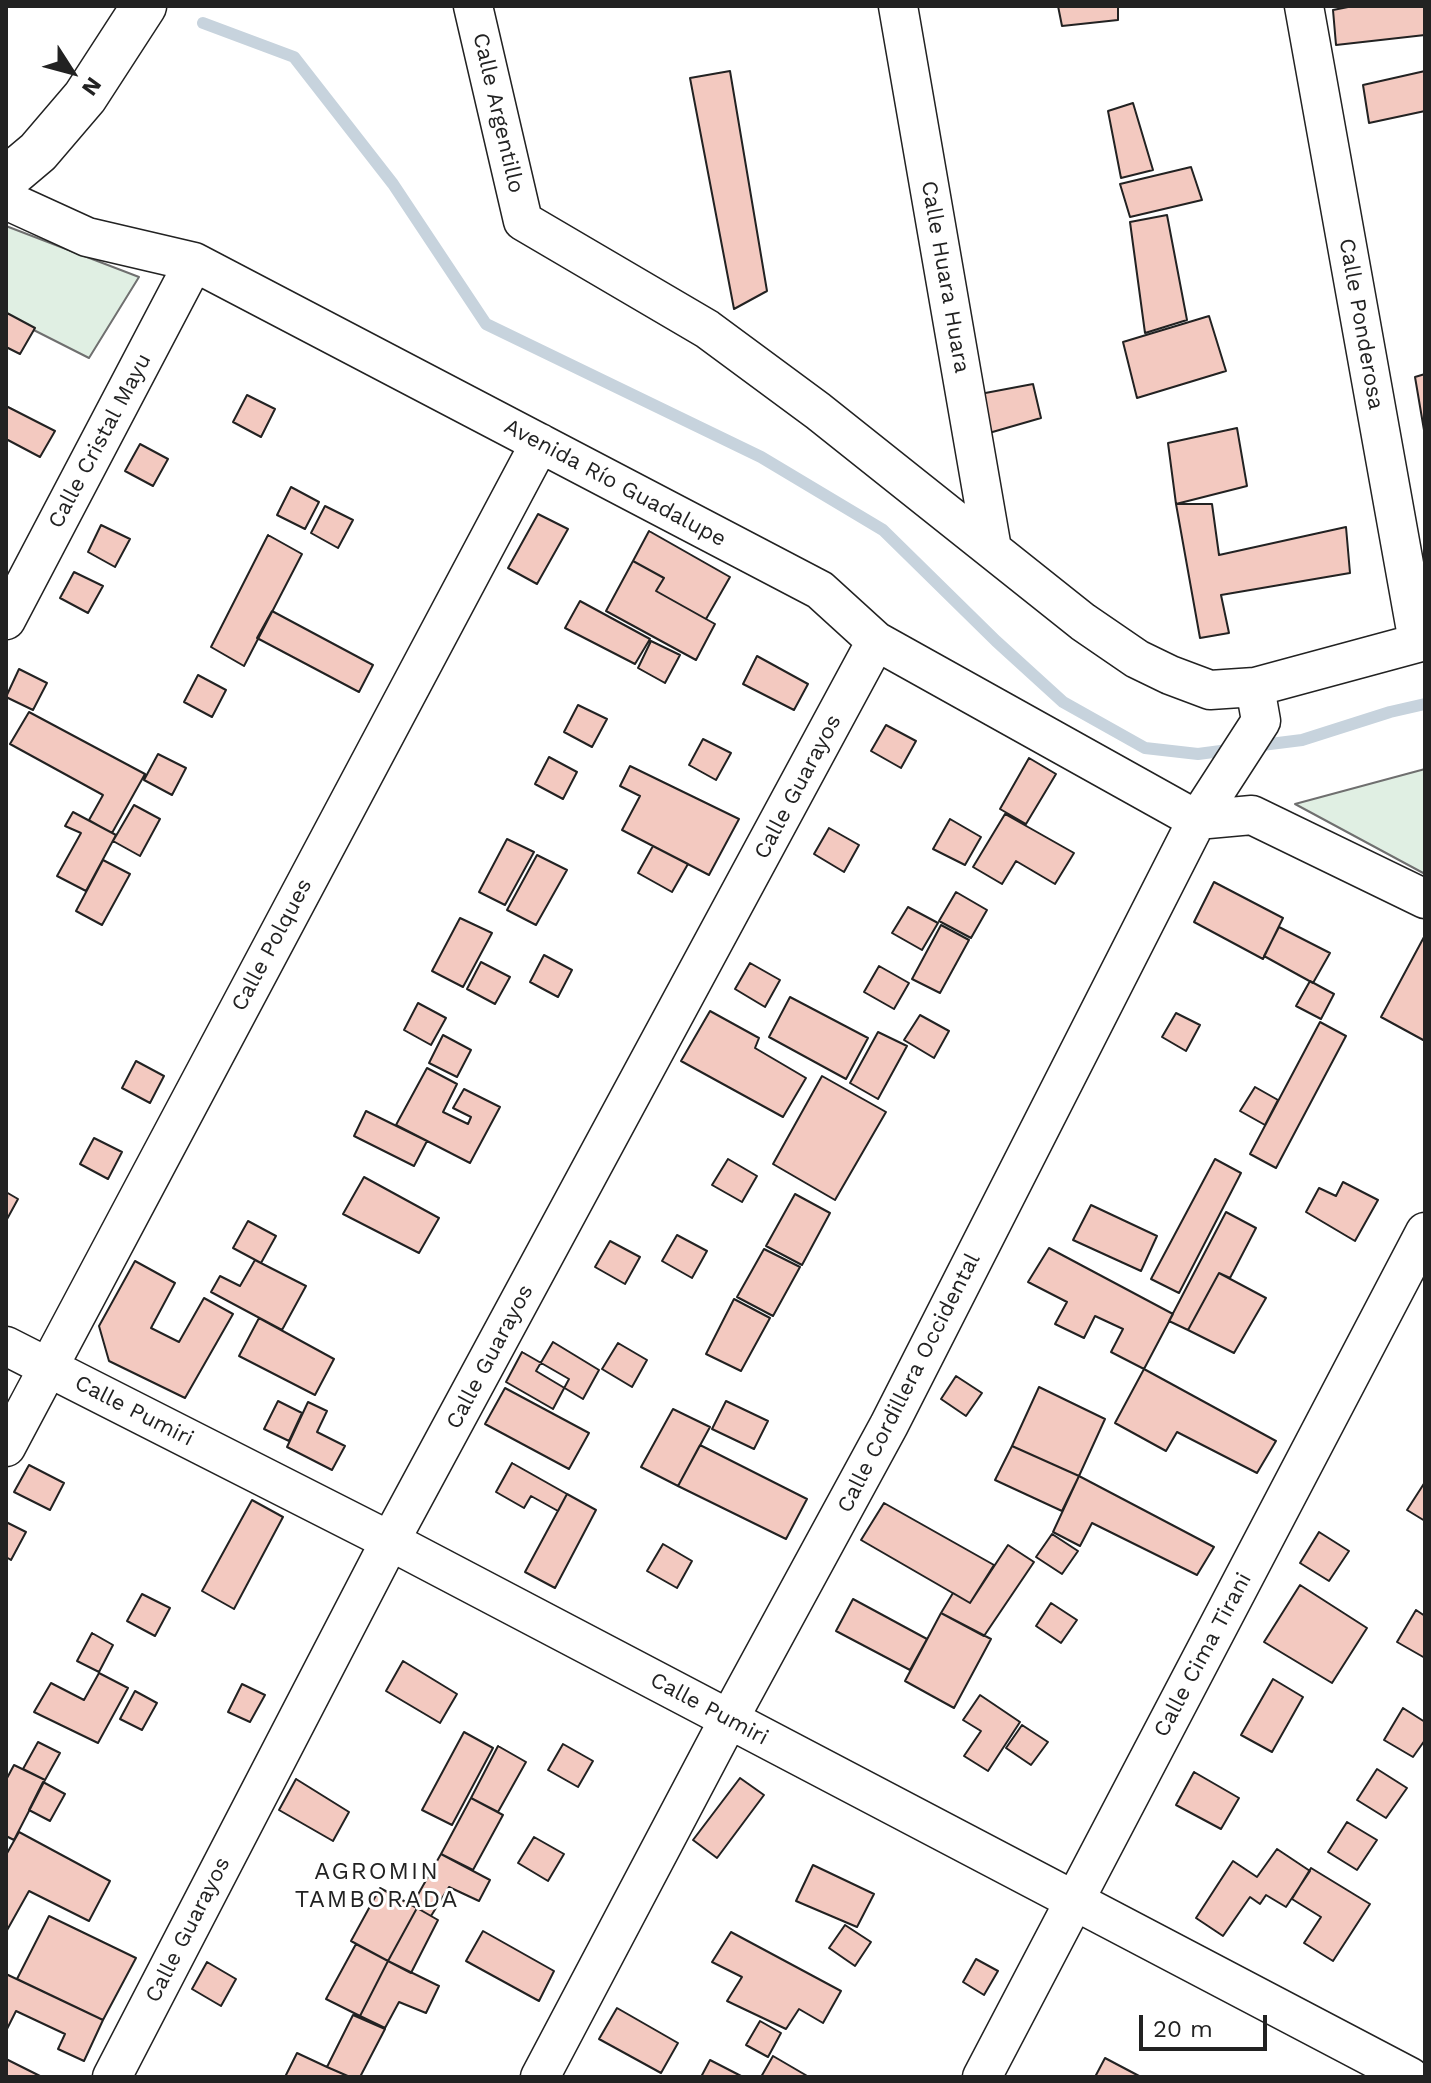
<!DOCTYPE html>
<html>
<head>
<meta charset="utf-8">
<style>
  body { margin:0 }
  #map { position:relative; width:1431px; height:2083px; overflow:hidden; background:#fff; font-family:"Work Sans",sans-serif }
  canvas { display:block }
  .frame { position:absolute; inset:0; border:8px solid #222; pointer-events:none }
  .north { position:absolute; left:32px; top:32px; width:80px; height:80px; -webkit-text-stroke:6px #fff; paint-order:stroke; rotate:126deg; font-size:22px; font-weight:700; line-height:32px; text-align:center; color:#222 }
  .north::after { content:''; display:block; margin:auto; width:28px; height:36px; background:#222; clip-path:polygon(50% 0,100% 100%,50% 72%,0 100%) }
  .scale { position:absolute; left:1139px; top:2015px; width:128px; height:36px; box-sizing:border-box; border:4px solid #222; border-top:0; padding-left:10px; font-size:24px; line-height:28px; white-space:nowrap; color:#222; -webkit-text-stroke:6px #fff; paint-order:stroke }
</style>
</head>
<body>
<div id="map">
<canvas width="1431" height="2083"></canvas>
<div class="frame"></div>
<div class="north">N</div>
<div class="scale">20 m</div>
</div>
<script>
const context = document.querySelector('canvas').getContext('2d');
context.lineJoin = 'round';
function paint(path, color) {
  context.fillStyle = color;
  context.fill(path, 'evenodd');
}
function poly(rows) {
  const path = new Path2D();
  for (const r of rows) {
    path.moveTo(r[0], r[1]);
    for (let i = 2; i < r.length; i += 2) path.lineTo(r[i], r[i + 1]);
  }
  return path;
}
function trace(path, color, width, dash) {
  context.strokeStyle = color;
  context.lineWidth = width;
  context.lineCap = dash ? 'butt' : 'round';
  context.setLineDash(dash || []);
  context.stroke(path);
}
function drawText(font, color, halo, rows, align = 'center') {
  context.font = font + ' "Work Sans",sans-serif';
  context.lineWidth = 6;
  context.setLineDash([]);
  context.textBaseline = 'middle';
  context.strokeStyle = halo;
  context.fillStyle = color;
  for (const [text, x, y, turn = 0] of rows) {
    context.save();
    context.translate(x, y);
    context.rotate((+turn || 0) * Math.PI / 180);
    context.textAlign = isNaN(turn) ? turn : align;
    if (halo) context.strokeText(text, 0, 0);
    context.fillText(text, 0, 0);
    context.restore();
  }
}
const green = poly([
  [6,226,139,277,89,358,6,316,6,226],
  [1425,769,1425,874,1295,804,1425,769]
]);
const stream = poly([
  [203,23,294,57,393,184,486,324,761,457,883,530,996,641,1063,702,1145,748,1198,754,1236,749],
  [1254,746,1302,740,1390,712,1425,704]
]);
const building = poly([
  [1058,6,1118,6,1118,20,1062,26,1058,6],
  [1353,6,1425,6,1425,35,1336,45,1333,10,1353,6],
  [730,71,767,291,734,309,690,78,730,71],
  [1425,71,1425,111,1369,123,1363,85,1425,71],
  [1133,103,1153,170,1121,178,1108,111,1133,103],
  [1191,167,1202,200,1130,217,1120,184,1191,167],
  [1167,215,1187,320,1145,333,1130,222,1167,215],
  [7,313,35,328,20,354,6,347,7,313],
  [1209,316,1226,371,1137,398,1123,342,1209,316],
  [1425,374,1425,436,1415,377,1425,374],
  [1033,384,1041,418,989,433,980,394,1033,384],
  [247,395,275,409,261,437,233,422,247,395],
  [6,406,55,431,40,457,6,439,6,406],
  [1237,428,1247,486,1176,504,1168,443,1237,428],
  [140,444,168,459,153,486,125,471,140,444],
  [291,487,319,502,305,529,277,515,291,487],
  [1176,504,1212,504,1219,555,1346,527,1350,573,1221,595,1229,633,1200,638,1176,504],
  [325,506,353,520,338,548,311,533,325,506],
  [538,514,568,529,537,584,508,568,538,514],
  [101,525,130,539,115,567,88,552,101,525],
  [649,531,730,577,706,619,656,591,664,578,633,561,649,531],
  [268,535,302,554,244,666,211,647,268,535],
  [633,561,664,578,656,591,715,624,696,660,606,611,633,561],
  [74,572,103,586,88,613,60,598,74,572],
  [580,601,650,639,635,664,565,628,580,601],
  [272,611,373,665,359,692,257,638,272,611],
  [651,641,680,655,665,683,638,668,651,641],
  [757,656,808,684,794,710,743,684,757,656],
  [19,669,47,683,33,710,6,697,19,669],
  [198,675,226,690,212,717,184,702,198,675],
  [578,705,607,719,592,747,564,732,578,705],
  [29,712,145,774,112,833,89,820,103,795,10,744,29,712],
  [886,725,916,741,901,768,871,751,886,725],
  [703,739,731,753,716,780,689,765,703,739],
  [158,754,186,768,172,795,144,780,158,754],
  [549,757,577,772,563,799,535,784,549,757],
  [1029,758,1056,774,1026,824,1000,809,1029,758],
  [630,766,739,819,709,875,622,830,640,796,620,786,630,766],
  [134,805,160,819,140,856,113,841,134,805],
  [73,812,116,835,86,891,57,876,81,833,65,826,73,812],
  [1005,814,1074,853,1055,884,1016,861,1002,884,973,867,1005,814],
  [950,819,981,837,965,865,933,849,950,819],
  [829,828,859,845,844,872,814,854,829,828],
  [507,839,534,852,505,905,479,892,507,839],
  [653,846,688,864,672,892,638,873,653,846],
  [537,855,567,870,536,925,507,910,537,855],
  [103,860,130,874,102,925,76,911,103,860],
  [1214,882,1283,918,1263,959,1194,922,1214,882],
  [956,892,987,910,971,938,939,921,956,892],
  [908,907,938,923,922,950,892,933,908,907],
  [460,918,492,933,463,987,432,971,460,918],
  [941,925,969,940,940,993,912,979,941,925],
  [1279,927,1330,953,1313,983,1264,956,1279,927],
  [1424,937,1425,938,1425,1041,1381,1017,1424,937],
  [544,955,572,970,558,997,530,982,544,955],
  [481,962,510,977,495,1004,467,989,481,962],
  [750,963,780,980,765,1007,735,989,750,963],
  [879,966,909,983,894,1009,864,992,879,966],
  [1310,981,1334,994,1321,1019,1296,1006,1310,981],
  [790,997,868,1038,846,1079,769,1037,790,997],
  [418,1003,446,1018,431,1045,404,1030,418,1003],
  [710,1011,759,1038,755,1048,806,1078,783,1117,681,1061,710,1011],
  [1176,1013,1200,1025,1186,1051,1162,1037,1176,1013],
  [920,1015,949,1031,934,1058,904,1040,920,1015],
  [1320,1022,1346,1036,1276,1168,1250,1154,1320,1022],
  [878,1032,907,1046,878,1099,850,1083,878,1032],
  [443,1035,471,1050,457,1077,429,1063,443,1035],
  [136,1061,164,1076,150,1103,122,1088,136,1061],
  [427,1068,457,1084,443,1112,468,1124,471,1117,453,1108,464,1089,500,1107,470,1163,396,1125,427,1068],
  [822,1076,886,1112,835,1200,773,1164,822,1076],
  [1255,1087,1278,1100,1265,1125,1240,1111,1255,1087],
  [366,1111,427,1141,414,1166,354,1136,366,1111],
  [94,1138,122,1152,108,1179,80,1164,94,1138],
  [728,1159,757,1176,742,1202,712,1185,728,1159],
  [1215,1159,1241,1173,1179,1293,1151,1279,1215,1159],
  [364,1177,439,1218,419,1253,343,1214,364,1177],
  [1343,1182,1378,1200,1355,1241,1306,1212,1319,1188,1336,1196,1343,1182],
  [6,1192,18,1199,6,1221,6,1192],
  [795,1194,830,1213,802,1265,766,1246,795,1194],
  [1091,1205,1157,1236,1141,1271,1073,1240,1091,1205],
  [1226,1212,1256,1228,1230,1278,1219,1273,1188,1330,1169,1321,1226,1212],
  [248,1221,276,1236,261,1263,233,1248,248,1221],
  [677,1235,707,1251,692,1278,662,1261,677,1235],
  [610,1241,640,1257,625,1284,595,1267,610,1241],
  [1049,1248,1173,1314,1144,1369,1111,1352,1123,1329,1095,1316,1084,1338,1055,1324,1067,1302,1028,1282,1049,1248],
  [764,1249,800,1267,773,1316,737,1297,764,1249],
  [255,1260,306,1286,282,1330,211,1292,220,1276,240,1286,255,1260],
  [135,1261,175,1283,151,1328,179,1342,204,1298,233,1314,185,1398,109,1361,99,1326,135,1261],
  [1219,1273,1266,1298,1234,1353,1188,1330,1219,1273],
  [734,1299,770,1318,741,1371,706,1354,734,1299],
  [259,1318,334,1359,315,1395,239,1356,259,1318],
  [553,1342,599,1370,583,1399,536,1371,553,1342],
  [618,1343,647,1360,632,1387,602,1369,618,1343],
  [522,1352,569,1379,553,1409,506,1382,522,1352],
  [1144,1369,1276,1441,1257,1473,1177,1432,1166,1451,1115,1423,1144,1369],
  [956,1376,982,1393,966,1416,941,1399,956,1376],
  [1039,1387,1105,1419,1079,1476,1012,1446,1039,1387],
  [505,1388,589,1433,569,1469,485,1424,505,1388],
  [278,1401,302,1413,289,1441,264,1429,278,1401],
  [726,1401,768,1421,754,1449,712,1429,726,1401],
  [308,1402,327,1411,317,1432,345,1446,332,1470,287,1447,308,1402],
  [673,1409,710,1427,678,1486,641,1467,673,1409],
  [700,1445,807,1499,786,1539,678,1486,700,1445],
  [1012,1446,1079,1476,1062,1511,995,1480,1012,1446],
  [512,1463,567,1494,558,1511,531,1496,524,1508,496,1492,512,1463],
  [29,1465,64,1483,50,1510,14,1492,29,1465],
  [1079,1476,1214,1547,1197,1575,1092,1523,1080,1546,1053,1532,1079,1476],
  [1425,1482,1425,1521,1407,1510,1425,1482],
  [567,1494,596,1510,555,1588,525,1572,567,1494],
  [252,1500,283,1517,234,1609,202,1591,252,1500],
  [884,1503,994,1565,970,1603,861,1540,884,1503],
  [6,1522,26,1532,11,1560,6,1557,6,1522],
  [1319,1532,1349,1551,1329,1581,1300,1563,1319,1532],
  [1052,1534,1078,1551,1062,1574,1036,1557,1052,1534],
  [663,1544,692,1561,677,1588,647,1571,663,1544],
  [1008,1545,1034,1562,984,1636,941,1613,953,1593,970,1603,1008,1545],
  [1300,1585,1367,1628,1332,1683,1264,1642,1300,1585],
  [142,1594,170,1608,155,1636,127,1621,142,1594],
  [853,1599,927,1639,910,1670,836,1631,853,1599],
  [1051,1603,1077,1620,1061,1643,1036,1626,1051,1603],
  [1416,1610,1425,1616,1425,1658,1397,1642,1416,1610],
  [941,1613,991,1639,954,1708,905,1681,941,1613],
  [92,1633,113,1645,99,1672,77,1661,92,1633],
  [403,1661,457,1694,440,1723,386,1691,403,1661],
  [99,1673,128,1688,98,1743,34,1712,51,1683,84,1700,99,1673],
  [1273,1679,1303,1697,1272,1752,1241,1735,1273,1679],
  [242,1684,265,1695,250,1722,228,1712,242,1684],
  [135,1691,157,1703,142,1730,120,1719,135,1691],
  [980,1695,1020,1722,988,1771,964,1756,981,1731,963,1720,980,1695],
  [1403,1708,1425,1722,1425,1740,1413,1757,1384,1740,1403,1708],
  [1022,1725,1048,1742,1031,1765,1006,1748,1022,1725],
  [464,1732,493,1748,452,1825,422,1810,464,1732],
  [38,1742,60,1753,45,1780,23,1769,38,1742],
  [563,1744,593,1761,578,1787,548,1770,563,1744],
  [498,1746,526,1762,498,1812,471,1798,498,1746],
  [14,1765,45,1780,14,1840,6,1836,6,1780,14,1765],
  [1377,1769,1407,1788,1386,1818,1357,1800,1377,1769],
  [1194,1772,1239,1798,1221,1829,1176,1805,1194,1772],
  [740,1778,764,1795,717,1858,693,1840,740,1778],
  [296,1779,349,1812,333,1841,279,1810,296,1779],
  [43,1782,65,1794,50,1821,29,1810,43,1782],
  [471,1798,503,1815,473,1870,441,1854,471,1798],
  [1347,1822,1377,1840,1357,1870,1328,1852,1347,1822],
  [19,1832,110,1881,89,1921,29,1891,6,1932,6,1855,19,1832],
  [534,1837,564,1854,548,1881,518,1863,534,1837],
  [1277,1849,1310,1871,1286,1907,1266,1895,1260,1904,1250,1897,1223,1936,1196,1918,1233,1861,1257,1877,1277,1849],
  [441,1854,490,1880,479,1901,449,1887,431,1916,412,1905,441,1854],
  [813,1865,874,1894,857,1927,796,1901,813,1865],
  [1311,1868,1370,1904,1333,1961,1304,1943,1321,1917,1292,1899,1311,1868],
  [380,1888,417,1908,388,1961,351,1941,380,1888],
  [417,1908,438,1920,411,1973,388,1961,417,1908],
  [49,1916,136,1958,103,2020,17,1979,49,1916],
  [845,1925,871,1942,855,1966,829,1948,845,1925],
  [483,1931,554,1971,539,2001,466,1961,483,1931],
  [731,1932,841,1991,823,2023,799,2009,786,2029,727,2001,742,1977,712,1962,731,1932],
  [356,1944,388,1961,360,2016,326,1999,356,1944],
  [976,1959,998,1971,984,1995,963,1982,976,1959],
  [388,1961,439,1986,426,2013,399,2002,385,2028,360,2016,388,1961],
  [207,1962,236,1979,221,2006,192,1989,207,1962],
  [6,1974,103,2020,84,2061,58,2049,65,2034,16,2011,6,2031,6,1974],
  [617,2008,678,2043,661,2073,599,2039,617,2008],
  [353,2015,385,2029,360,2077,350,2077,327,2067,353,2015],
  [760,2021,781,2033,768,2057,746,2045,760,2021],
  [297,2053,327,2067,350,2077,285,2077,297,2053],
  [773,2056,809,2077,761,2077,773,2056],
  [1105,2058,1141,2077,1095,2077,1105,2058],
  [6,2059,42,2077,6,2077,6,2059],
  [710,2060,743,2077,701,2077,710,2060]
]);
const minor = poly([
  [473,6,523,221,707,329,818,411,1083,622,1137,659,1170,675,1210,690,1255,687,1425,641],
  [898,6,992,549],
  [1304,6,1418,642],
  [6,200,87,237,194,262,820,590,876,641,1197,820],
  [6,620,194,262],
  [1197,820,1252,815,1425,899],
  [6,1346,390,1541,1410,2077],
  [6,1447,540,443],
  [112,2077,390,1541,876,641],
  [540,2077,729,1719,889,1425,1197,820,1261,721,1255,687],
  [982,2077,1425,1232]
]);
const tertiary = poly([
  [6,179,38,152,85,97,144,6]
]);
const streetNames = [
  ["Calle Argentillo",498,113,77],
  ["Calle Huara Huara",945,277,80],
  ["Calle Ponderosa",1361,324,80],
  ["Calle Cristal Mayu",100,441,-62],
  ["Avenida Río Guadalupe",615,483,28],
  ["Calle Guarayos",798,787,-62],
  ["Calle Polques",272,945,-62],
  ["Calle Guarayos",490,1357,-62],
  ["Calle Cordillera Occidental",909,1383,-63],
  ["Calle Pumiri",134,1411,27],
  ["Calle Cima Tirani",1203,1655,-62],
  ["Calle Pumiri",709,1709,28],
  ["Calle Guarayos",188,1930,-63]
];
const neighbourhoodNames = [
  ["AGROMIN",377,1872],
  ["TAMBORADA",377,1900]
];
paint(green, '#e0efe3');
trace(green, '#6f6f6f', 2);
trace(stream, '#c7d3dd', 12);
paint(building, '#f3c9c0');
trace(building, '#222', 2);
trace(minor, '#222', 41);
trace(tertiary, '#222', 47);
trace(minor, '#fff', 38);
trace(tertiary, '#fff', 44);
drawText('22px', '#222', '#fff', streetNames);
context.letterSpacing = '2px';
drawText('24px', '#222', '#fff', neighbourhoodNames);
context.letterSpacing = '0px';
</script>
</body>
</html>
